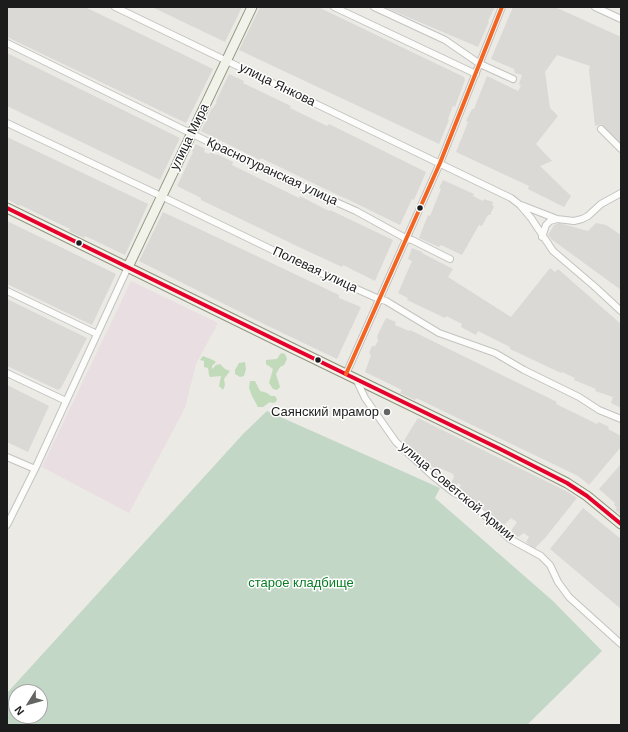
<!DOCTYPE html>
<html>
<head>
<meta charset="utf-8">
<style>
  body { margin:0 }
  #map { position:relative; width:628px; height:732px; overflow:hidden; background:#ebeae5; font-family:Arial,sans-serif }
  canvas { display:block }
  .frame { position:absolute; inset:0; border:8px solid #1c1c1c; pointer-events:none }
  .north { position:absolute; left:8px; top:684px; width:40px; height:40px; box-sizing:border-box; background:#fff; border:1px solid #a4a4a4; border-radius:50%; rotate:233deg; font-size:11px; font-weight:700; line-height:16px; text-align:center; color:#1c1c1c }
  .north::after { content:''; display:block; margin:auto; width:14px; height:18px; background:#646462; clip-path:polygon(50% 0,100% 100%,50% 72%,0 100%) }
</style>
</head>
<body>
<div id="map">
<canvas width="628" height="732"></canvas>
<div class="frame"></div>
<div class="north">N</div>
</div>
<script>
const context = document.querySelector('canvas').getContext('2d');
context.lineJoin = 'round';
function paint(path, color) {
  context.fillStyle = color;
  context.fill(path, 'evenodd');
}
function poly(rows) {
  const path = new Path2D();
  for (const r of rows) {
    path.moveTo(r[0], r[1]);
    for (let i = 2; i < r.length; i += 2) path.lineTo(r[i], r[i + 1]);
  }
  return path;
}
function trace(path, color, width, dash) {
  context.strokeStyle = color;
  context.lineWidth = width;
  context.lineCap = dash ? 'butt' : 'round';
  context.setLineDash(dash || []);
  context.stroke(path);
}
function drawText(font, color, halo, rows, align = 'center') {
  context.font = font + ' Arial,sans-serif';
  context.lineWidth = 3;
  context.setLineDash([]);
  context.textBaseline = 'middle';
  context.strokeStyle = halo;
  context.fillStyle = color;
  for (const [text, x, y, turn = 0] of rows) {
    context.save();
    context.translate(x, y);
    context.rotate((+turn || 0) * Math.PI / 180);
    context.textAlign = isNaN(turn) ? turn : align;
    if (halo) context.strokeText(text, 0, 0);
    context.fillText(text, 0, 0);
    context.restore();
  }
}
const residential = poly([
  [7,7,85,7,213,69,186,123,7,37],
  [152,7,242,7,225,42],
  [260,7,318,7,464,77,465,80,455,107,453,106,448,119,449,120,439,144,239,50],
  [384,7,495,7,488,21,489,22,478,47],
  [513,7,555,7,621,37,621,144,601,124,595,126,589,70,590,66,557,55,545,72,550,108,558,116,536,144,552,161,540,166,571,196,564,207,528,189,529,186,456,152,468,122,466,121,472,109,474,109,487,76,518,91,521,86,519,84,522,75,515,73,514,69,491,59],
  [7,53,180,138,160,180,7,106],
  [229,74,244,81,243,83,291,106,290,108,327,126,329,124,426,172,414,200,412,199,400,225,345,198,344,198,261,158,260,160,201,131,212,108,213,108,217,102,216,101],
  [7,137,148,204,125,255,85,236,84,238,69,231,70,229,20,205,19,206,7,199],
  [196,144,205,149,204,152,209,154,211,152,216,155,217,154,233,162,232,165,299,198,300,196,329,211,330,210,393,240,375,281,343,265,342,267,301,248,201,200,201,198,177,186,193,152,192,151],
  [443,180,474,194,473,196,483,201,484,199,493,202,492,205,494,206,490,215,488,215,482,226,479,225,462,255,441,245,439,247,419,238,428,215,430,216,441,189,439,188],
  [163,212,263,259,339,295,339,298,361,307,337,359,266,325,139,261],
  [7,221,116,274,92,325,7,284],
  [559,223,588,231,596,223,606,225,621,235,621,290,551,239,548,235,554,225],
  [412,248,422,252,422,253,453,269,448,277,511,317,550,268,555,272,558,269,621,324,621,408,611,403,613,397,595,391,596,389,574,380,575,378,562,372,561,373,510,349,510,347,478,331,476,335,461,327,462,324,446,316,445,318,407,300,408,298,398,293,412,261,408,259],
  [7,299,87,338,61,388,58,390,7,366],
  [386,318,396,322,395,325,409,331,410,330,557,402,556,404,597,424,599,422,609,427,608,429,621,436,621,447,589,485,578,476,416,398,415,400,400,393,402,390,365,372,371,355,369,353,372,346,375,346,378,341,377,336],
  [7,385,49,406,28,452,7,442],
  [418,418,566,491,577,498,545,538,534,549,526,542,529,537,524,533,518,537,511,531,517,522,511,518,504,525,459,488,461,485,458,483,456,486,451,483,454,477,453,474,440,468,438,471,432,467,403,442],
  [621,464,621,515,615,510,617,508,614,505,615,503,599,489],
  [583,508,621,539,621,609,550,549]
]);
const industrial = poly([
  [131,281,218,323,196,364,185,408,129,513,42,467]
]);
const forest = poly([
  [281,353,285,354,287,359,284,365,280,367,276,374,280,387,277,390,273,389,269,383,273,369,266,364,266,360,277,359],
  [203,356,213,360,216,362,212,366,212,369,216,365,220,364,225,369,230,371,224,379,225,385,223,390,219,386,221,376,210,377,209,375,208,368,204,367,204,361,200,360],
  [245,362,246,369,244,376,240,377,235,374,235,370,239,363],
  [250,381,255,381,260,391,267,393,271,396,275,396,277,399,276,402,272,403,270,402,263,407,258,407,252,396,249,388]
]);
const cemetery = poly([
  [267,411,440,488,435,498,553,601,602,651,527,725,7,725,7,693,244,433],
  [16,692,40,692,40,716,16,716]
]);
const street = poly([
  [115,7,511,198,520,205,531,218,553,251,594,286,621,311],
  [334,7,476,74],
  [374,7,445,40,480,64,513,79],
  [595,7,621,19],
  [7,43,280,177,356,211,407,239,412,240,450,259],
  [7,123,161,196,316,271,379,299,386,301,439,333,495,353,524,370,579,397,599,410,621,419],
  [601,129,621,149],
  [521,205,557,219,574,221,582,219,588,216,601,204,621,193],
  [542,237,546,225,550,221,557,219],
  [7,291,97,334],
  [7,373,66,401],
  [346,374,440,163,502,7],
  [356,379,365,398,396,442,434,477,453,492,468,500,510,539,541,556,550,565,558,582,569,597,621,644],
  [7,457,35,469],
  [7,525,35,469,128,267]
]);
const secondary = poly([
  [7,208,286,345,500,449,567,483,587,496,621,524],
  [128,267,252,7]
]);
const bus1 = poly([
  [7,208,286,345,500,449,567,483,587,496,621,524]
]);
const bus2 = poly([
  [346,374,440,163,502,7]
]);
const markers = [
  [420,208,3.5,"#1c1c1c"],
  [79,243,3.5,"#1c1c1c"],
  [318,360,3.5,"#1c1c1c"],
  [387,412,4,"#646462"]
];
const streetNames = [
  ["улица Янкова",277,85,26],
  ["улица Мира",190,137,-64],
  ["Краснотуранская улица",272,172,25],
  ["Полевая улица",315,270,25],
  ["улица Советской Армии",457,492,40]
];
const poiNames = [
  ["Саянский мрамор",379,412]
];
const parkNames = [
  ["старое кладбище",301,583]
];
paint(residential, '#dad9d6');
paint(industrial, '#e9dee2');
paint(forest, '#c1dbba');
paint(cemetery, '#c3d7c7');
trace(street, '#c3c3c1', 8);
trace(secondary, '#8f957c', 11);
trace(street, '#fcfcfb', 6);
trace(secondary, '#f1f2e9', 9);
trace(bus1, '#e4002b', 4);
trace(bus2, '#f26522', 4);
for (const [x, y, r, color] of markers) {
  const dot = new Path2D();
  dot.arc(x, y, r, 0, 2 * Math.PI);
  context.fillStyle = color;
  context.fill(dot);
  trace(dot, '#fff', 1.5);
}
drawText('13px', '#1c1c1c', '#fff', streetNames);
drawText('13px', '#1c1c1c', '#fff', poiNames, 'right');
drawText('13px', '#0a7b25', '#fff', parkNames);
</script>
</body>
</html>
